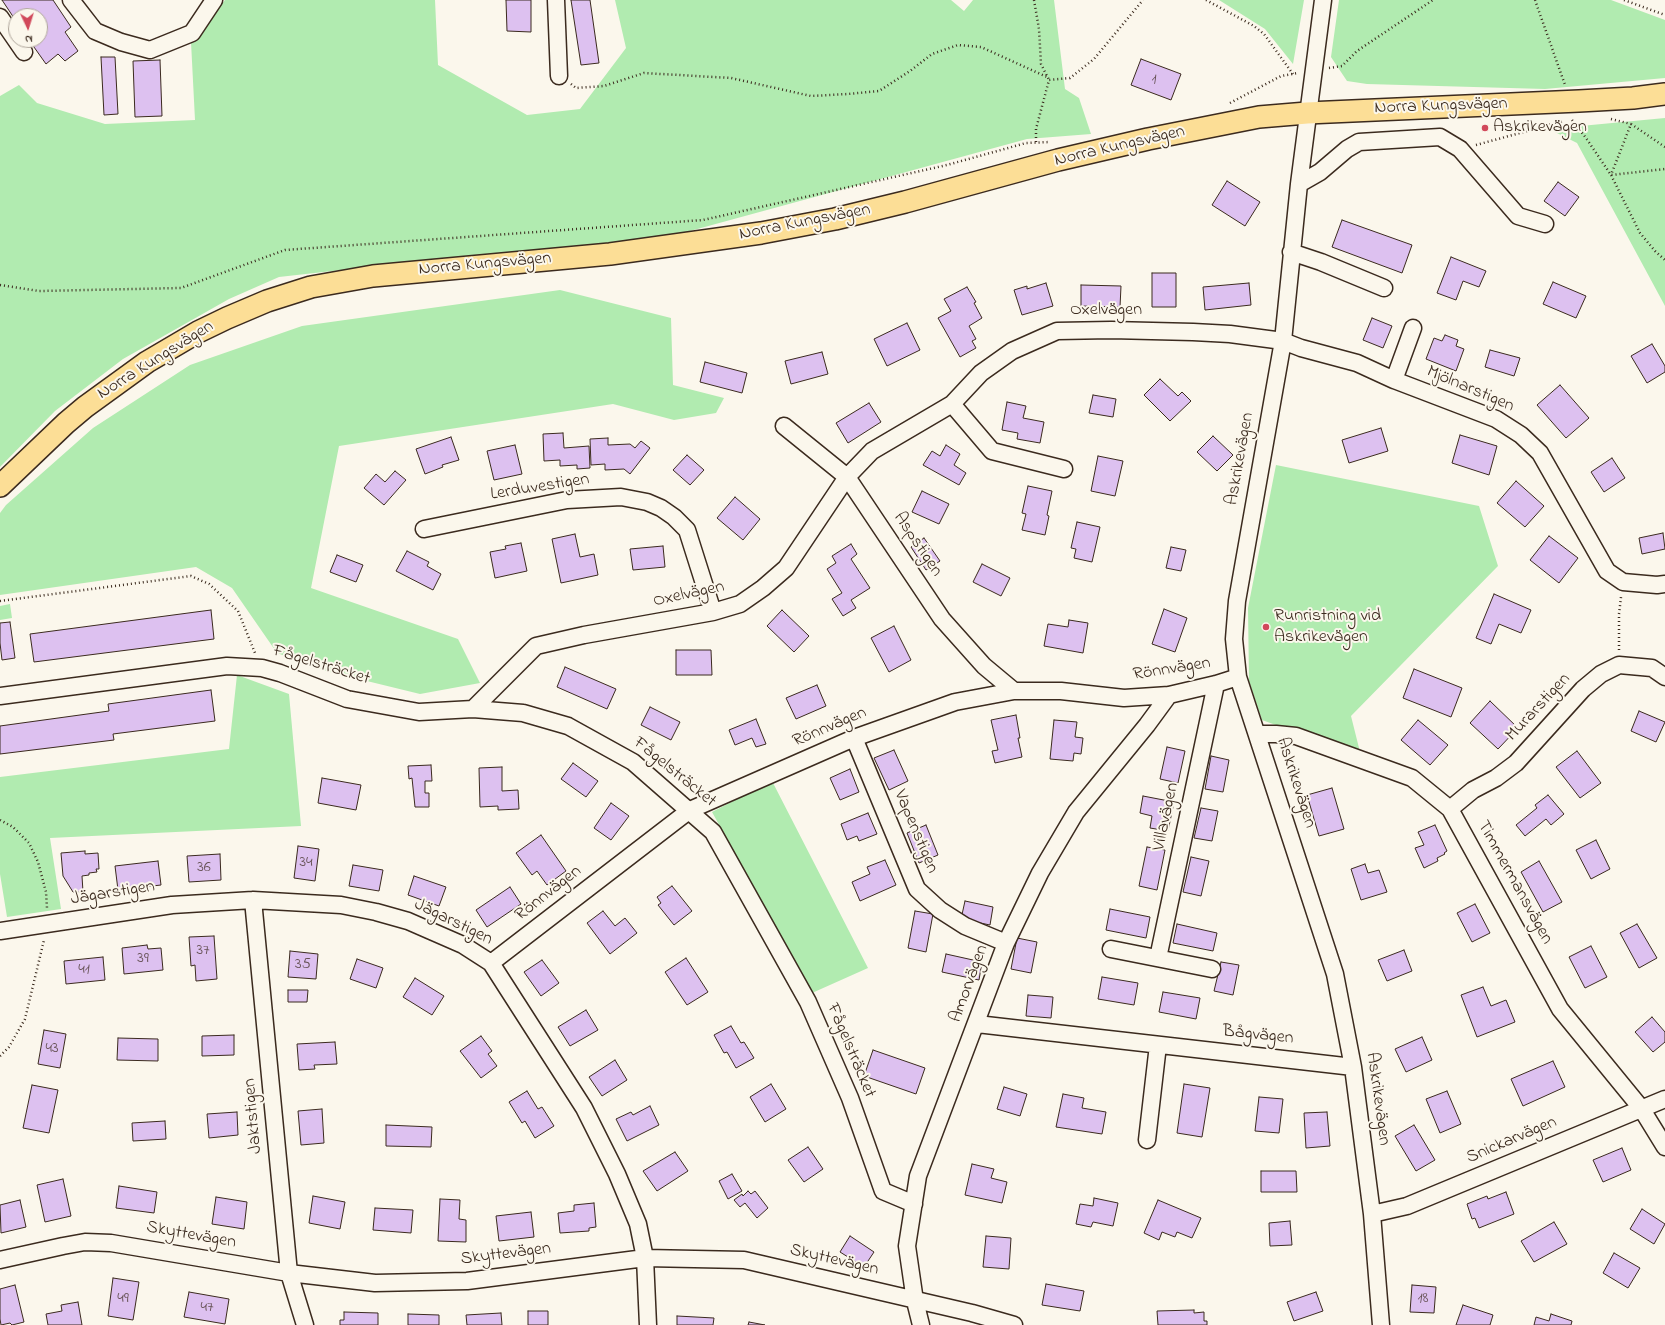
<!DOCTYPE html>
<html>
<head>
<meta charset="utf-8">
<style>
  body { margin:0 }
  #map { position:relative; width:1665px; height:1325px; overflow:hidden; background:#fbf7ec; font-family:"Indie Flower",sans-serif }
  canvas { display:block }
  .north { position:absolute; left:8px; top:8px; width:40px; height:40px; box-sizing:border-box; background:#fbf7ec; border:1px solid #aea59a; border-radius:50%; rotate:176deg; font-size:11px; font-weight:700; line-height:16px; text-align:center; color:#3b2a1e }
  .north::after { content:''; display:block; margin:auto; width:14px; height:18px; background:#d1495b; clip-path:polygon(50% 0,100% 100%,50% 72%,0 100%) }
</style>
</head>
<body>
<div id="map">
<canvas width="1665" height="1325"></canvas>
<div class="north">N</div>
</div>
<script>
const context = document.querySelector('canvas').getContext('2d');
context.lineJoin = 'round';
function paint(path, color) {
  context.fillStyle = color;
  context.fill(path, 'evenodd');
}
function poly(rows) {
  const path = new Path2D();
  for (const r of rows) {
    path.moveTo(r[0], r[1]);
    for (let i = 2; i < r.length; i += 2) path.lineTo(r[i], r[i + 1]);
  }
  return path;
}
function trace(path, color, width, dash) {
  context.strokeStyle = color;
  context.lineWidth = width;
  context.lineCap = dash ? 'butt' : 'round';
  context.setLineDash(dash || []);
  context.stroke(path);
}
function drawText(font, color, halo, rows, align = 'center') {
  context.font = font + ' "Indie Flower",sans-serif';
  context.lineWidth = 4;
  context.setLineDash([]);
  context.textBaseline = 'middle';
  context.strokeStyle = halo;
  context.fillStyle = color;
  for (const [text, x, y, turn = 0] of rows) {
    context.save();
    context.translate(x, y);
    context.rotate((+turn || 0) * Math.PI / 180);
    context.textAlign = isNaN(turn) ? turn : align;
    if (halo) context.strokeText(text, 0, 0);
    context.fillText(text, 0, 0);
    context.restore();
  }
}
const green = poly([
  [225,0,435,0,438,65,527,115,580,109,626,48,615,0,951,0,964,11,973,0,1054,0,1065,89,1079,98,1091,134,1027,139,657,240,395,264,279,277,229,299,123,359,55,411,0,467,0,96,19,85,37,103,105,124,195,120,191,42],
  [1219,0,1304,0,1293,64,1265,29],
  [1339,0,1611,0,1665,20,1665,78,1545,89,1367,84,1347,81,1331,57],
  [1665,118,1665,306,1577,143,1549,129],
  [560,290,671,318,673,385,724,398,716,413,674,420,613,404,339,446,311,588,458,639,480,683,420,694,326,671,277,653,232,588,196,567,0,595,0,513,6,505,93,428,190,365,302,326],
  [1276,465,1479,506,1498,566,1351,716,1361,756,1262,720,1249,681,1248,608],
  [10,604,12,618,0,620,0,606],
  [237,675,289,694,301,826,50,838,61,909,7,917,0,874,0,777,229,749],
  [772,781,868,968,812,993,712,812]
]);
const building = poly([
  [2,0,53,0,71,27,65,32,78,51,65,61,58,54,46,64,29,40,40,40,40,16,16,16,16,21,2,0],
  [506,0,531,0,531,32,507,31,506,0],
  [571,0,590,0,599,63,581,65,571,0],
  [101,57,115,57,118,114,104,115,101,57],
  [1141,59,1181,74,1171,100,1131,85,1141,59],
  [160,60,162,116,135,117,133,61,160,60],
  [1227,181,1260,202,1245,226,1212,205,1227,181],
  [1558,182,1579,197,1565,216,1544,201,1558,182],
  [1342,220,1412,245,1402,273,1332,247,1342,220],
  [1451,257,1486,271,1479,287,1463,281,1456,300,1437,293,1451,257],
  [1152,273,1176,273,1176,307,1152,307,1152,273],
  [1553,282,1586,296,1576,318,1543,304,1553,282],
  [1046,283,1053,306,1022,315,1014,290,1027,286,1027,289,1046,283],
  [1249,283,1251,305,1205,310,1203,287,1249,283],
  [1081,285,1121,286,1120,307,1081,306,1081,285],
  [967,287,976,302,974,303,982,318,969,326,976,339,972,341,976,348,960,357,938,318,951,311,944,299,967,287],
  [1372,318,1392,326,1383,348,1363,340,1372,318],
  [907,323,920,350,887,366,874,339,907,323],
  [1445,335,1458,340,1456,346,1464,349,1456,371,1426,359,1434,338,1442,341,1445,335],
  [1652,344,1665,366,1665,372,1647,383,1631,356,1652,344],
  [1490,350,1520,358,1514,376,1485,367,1490,350],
  [822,352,828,374,791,384,785,361,822,352],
  [705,362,747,373,742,393,700,382,705,362],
  [1160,379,1178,396,1182,392,1191,401,1170,421,1144,395,1160,379],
  [1560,385,1589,418,1566,438,1537,405,1560,385],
  [1093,395,1116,399,1113,417,1089,413,1093,395],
  [1007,402,1026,406,1023,418,1044,422,1040,443,1017,439,1018,433,1002,430,1007,402],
  [869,403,881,422,848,443,836,423,869,403],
  [1381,428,1388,451,1349,463,1342,440,1381,428],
  [563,433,564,448,589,446,590,468,577,469,577,465,560,466,560,460,544,461,543,434,563,433],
  [1460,435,1497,446,1489,475,1452,463,1460,435],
  [1213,436,1233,455,1217,471,1197,452,1213,436],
  [451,437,459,460,442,465,443,467,425,474,416,449,451,437],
  [608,438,608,445,630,444,635,448,641,441,650,448,630,474,624,469,605,470,605,464,591,465,590,439,608,438],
  [515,445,522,474,494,480,487,451,515,445],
  [946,445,960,454,954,465,966,473,959,485,923,465,932,451,940,456,946,445],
  [687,455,704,470,690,485,673,470,687,455],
  [1098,456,1123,461,1115,496,1091,491,1098,456],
  [1612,458,1625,478,1604,492,1591,472,1612,458],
  [395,471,406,480,384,505,364,488,376,474,385,482,395,471],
  [1516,481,1544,506,1525,527,1497,503,1516,481],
  [1028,486,1052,491,1047,515,1049,516,1045,535,1022,530,1026,514,1022,513,1028,486],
  [922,491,949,504,939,524,912,512,922,491],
  [735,497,760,519,743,540,717,518,735,497],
  [1077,522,1100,527,1092,562,1074,558,1076,549,1071,548,1077,522],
  [1663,533,1665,549,1642,554,1639,538,1663,533],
  [575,534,580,557,594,554,598,575,561,583,552,539,575,534],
  [1549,536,1578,558,1559,583,1530,560,1549,536],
  [924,538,940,561,926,570,911,547,924,538],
  [521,543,527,571,495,578,490,552,506,549,505,546,521,543],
  [851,544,857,554,851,559,870,588,851,600,856,608,843,616,832,599,842,593,827,569,836,563,832,556,851,544],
  [663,546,665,567,633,570,630,549,663,546],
  [1171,547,1186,550,1181,571,1166,568,1171,547],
  [407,551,429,562,427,566,441,574,433,590,396,571,407,551],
  [337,555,363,565,356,582,330,572,337,555],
  [982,564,1010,578,1001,596,973,582,982,564],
  [1494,594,1531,610,1521,633,1499,624,1491,644,1476,638,1494,594],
  [1164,609,1187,618,1175,652,1152,644,1164,609],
  [211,610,214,639,34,662,30,634,211,610],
  [782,610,809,636,794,652,767,626,782,610],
  [1069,620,1088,623,1083,653,1044,646,1048,624,1068,627,1069,620],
  [10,622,15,658,2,660,0,643,0,623,10,622],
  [894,626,911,660,889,672,871,638,894,626],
  [676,650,711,650,712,675,676,675,676,650],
  [565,667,616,689,607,709,557,687,565,667],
  [1414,669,1462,688,1451,717,1403,698,1414,669],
  [817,685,826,706,796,719,786,698,817,685],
  [211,690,215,721,113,734,114,740,0,754,0,726,109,711,108,704,211,690],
  [1490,701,1518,728,1498,749,1470,723,1490,701],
  [650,707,680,722,671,740,641,725,650,707],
  [1639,711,1665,722,1656,742,1631,731,1639,711],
  [1016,715,1020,738,1018,738,1022,757,995,763,992,751,998,750,991,720,1016,715],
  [756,719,766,744,756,747,752,738,735,745,729,730,756,719],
  [1054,720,1077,722,1075,737,1083,738,1081,754,1074,753,1073,761,1050,759,1054,720],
  [1418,720,1448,745,1430,765,1401,740,1418,720],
  [1167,747,1185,751,1178,783,1160,779,1167,747],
  [894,750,908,781,889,790,874,758,894,750],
  [1577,751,1601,783,1580,798,1556,767,1577,751],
  [1211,756,1229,760,1223,792,1205,789,1211,756],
  [573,763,598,781,586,797,561,779,573,763],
  [431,765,432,781,425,781,425,793,429,793,429,807,415,807,412,778,409,779,408,766,431,765],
  [502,767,502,791,518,790,519,809,498,810,498,806,480,807,479,768,502,767],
  [850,769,859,792,840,800,830,778,850,769],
  [322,778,361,785,356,810,318,803,322,778],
  [1332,788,1344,829,1319,836,1307,795,1332,788],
  [1548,795,1564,814,1551,825,1546,819,1525,836,1516,825,1537,808,1535,805,1548,795],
  [1143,796,1174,802,1168,831,1150,828,1152,816,1140,813,1143,796],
  [611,803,629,816,611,840,594,828,611,803],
  [1201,808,1218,811,1212,841,1194,838,1201,808],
  [868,813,877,834,859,841,857,836,847,840,841,824,868,813],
  [926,825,938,855,919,863,907,833,926,825],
  [1435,825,1447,851,1444,853,1445,854,1437,858,1438,861,1424,868,1415,848,1424,845,1418,832,1435,825],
  [541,835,566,871,547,885,537,871,532,875,516,853,541,835],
  [1596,840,1610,869,1591,879,1576,850,1596,840],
  [298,846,319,849,315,881,294,878,298,846],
  [1147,847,1165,850,1157,890,1139,886,1147,847],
  [85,851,85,854,98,853,99,869,96,869,97,872,89,873,89,875,82,876,83,892,73,892,63,876,61,853,85,851],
  [220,854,221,880,189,882,187,856,220,854],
  [1191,857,1209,861,1201,896,1183,892,1191,857],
  [885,860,896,885,860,901,852,882,870,874,867,867,885,860],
  [158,861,161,885,118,890,115,866,158,861],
  [1539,861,1562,902,1543,912,1521,872,1539,861],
  [1365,864,1368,873,1379,870,1387,892,1361,900,1351,869,1365,864],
  [353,865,383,870,379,891,349,886,353,865],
  [414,876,446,887,439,906,408,895,414,876],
  [672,886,692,911,674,925,658,905,661,903,657,897,672,886],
  [510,887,521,904,487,927,476,910,510,887],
  [965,901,993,907,990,925,961,919,965,901],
  [1475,904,1490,933,1472,942,1457,913,1475,904],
  [1110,909,1150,917,1146,938,1106,930,1110,909],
  [603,911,615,926,625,918,637,933,610,954,587,923,603,911],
  [915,911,933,914,926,952,908,948,915,911],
  [1177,924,1217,933,1213,951,1173,943,1177,924],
  [1637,924,1657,958,1639,968,1620,933,1637,924],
  [214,936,217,979,196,981,195,965,191,966,189,937,214,936],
  [1017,938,1037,942,1031,973,1011,969,1017,938],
  [147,945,148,949,161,948,163,970,124,974,122,948,147,945],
  [1591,946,1607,977,1585,988,1569,957,1591,946],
  [1404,950,1412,971,1387,981,1378,960,1404,950],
  [290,951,318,954,316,979,288,977,290,951],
  [946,954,982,962,979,980,942,972,946,954],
  [103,957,105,980,66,984,64,961,103,957],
  [686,958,708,992,687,1005,665,972,686,958],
  [357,959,383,968,376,988,350,979,357,959],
  [542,960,559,983,541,996,524,972,542,960],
  [1221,962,1239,965,1233,995,1214,991,1221,962],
  [1102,977,1138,983,1134,1005,1098,999,1102,977],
  [415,978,444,996,432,1015,403,997,415,978],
  [1483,987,1491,1006,1506,1000,1515,1022,1477,1037,1461,995,1483,987],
  [288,990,308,990,307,1002,288,1002,288,990],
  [1163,992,1200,998,1196,1019,1159,1012,1163,992],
  [1028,995,1053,997,1051,1018,1026,1016,1028,995],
  [586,1010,598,1030,570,1046,558,1027,586,1010],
  [1652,1017,1665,1032,1665,1042,1653,1052,1635,1032,1652,1017],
  [731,1026,741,1043,744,1042,754,1058,736,1068,727,1052,724,1053,714,1035,731,1026],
  [44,1030,66,1034,60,1068,38,1064,44,1030],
  [234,1035,234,1055,202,1056,202,1036,234,1035],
  [481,1036,492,1051,488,1054,497,1066,481,1078,460,1051,481,1036],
  [1422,1037,1432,1060,1406,1072,1395,1049,1422,1037],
  [118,1038,158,1039,158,1061,117,1060,118,1038],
  [335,1042,337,1064,314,1065,315,1069,299,1070,297,1044,335,1042],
  [873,1050,925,1068,916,1094,864,1076,873,1050],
  [615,1060,627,1080,602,1096,589,1077,615,1060],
  [1553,1061,1565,1087,1523,1106,1511,1079,1553,1061],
  [771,1084,786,1109,765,1122,750,1097,771,1084],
  [1184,1084,1210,1088,1202,1137,1177,1133,1184,1084],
  [32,1085,58,1090,49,1133,23,1128,32,1085],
  [1004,1087,1027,1094,1020,1116,997,1109,1004,1087],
  [527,1091,538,1109,542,1107,554,1126,535,1138,525,1121,522,1123,509,1102,527,1091],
  [1447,1091,1461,1124,1440,1133,1426,1099,1447,1091],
  [1063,1094,1084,1098,1082,1108,1106,1112,1102,1134,1056,1127,1063,1094],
  [1259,1097,1283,1099,1279,1133,1255,1131,1259,1097],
  [650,1106,659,1125,627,1141,616,1119,631,1112,633,1115,650,1106],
  [322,1109,324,1143,301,1145,298,1111,322,1109],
  [237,1112,238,1135,209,1138,207,1114,237,1112],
  [1327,1112,1330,1146,1306,1148,1304,1113,1327,1112],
  [165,1121,166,1139,133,1141,132,1123,165,1121],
  [386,1125,432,1127,431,1147,386,1146,386,1125],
  [1414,1125,1435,1160,1416,1171,1395,1136,1414,1125],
  [808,1147,823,1169,804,1182,788,1160,808,1147],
  [1622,1148,1631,1170,1603,1182,1593,1160,1622,1148],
  [675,1152,688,1171,657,1191,643,1171,675,1152],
  [972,1164,994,1169,991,1178,1007,1182,1002,1203,965,1195,972,1164],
  [1261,1171,1296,1171,1297,1192,1261,1192,1261,1171],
  [732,1174,742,1191,728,1199,719,1181,732,1174],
  [63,1179,71,1216,45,1222,37,1185,63,1179],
  [119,1186,157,1192,154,1213,116,1208,119,1186],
  [748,1191,751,1194,755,1191,768,1208,757,1218,745,1203,740,1207,734,1200,742,1194,743,1196,748,1191],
  [1506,1192,1514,1214,1479,1228,1475,1218,1472,1219,1467,1204,1487,1196,1488,1199,1506,1192],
  [313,1196,345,1202,340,1229,309,1223,313,1196],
  [216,1197,247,1202,244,1229,212,1224,216,1197],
  [1094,1198,1118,1203,1113,1226,1093,1222,1091,1227,1076,1224,1080,1204,1093,1206,1094,1198],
  [440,1199,460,1200,459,1219,466,1220,466,1242,438,1241,440,1199],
  [20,1200,26,1227,1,1233,0,1205,20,1200],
  [1158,1200,1201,1218,1192,1238,1177,1232,1175,1237,1162,1232,1159,1240,1144,1233,1158,1200],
  [594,1203,596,1227,589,1228,589,1231,560,1233,558,1213,574,1211,574,1205,594,1203],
  [375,1208,413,1210,411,1233,373,1230,375,1208],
  [1642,1209,1665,1224,1654,1244,1630,1229,1642,1209],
  [531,1212,534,1237,499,1241,496,1216,531,1212],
  [1290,1221,1292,1245,1270,1246,1269,1223,1290,1221],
  [1554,1222,1567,1244,1534,1262,1521,1241,1554,1222],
  [850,1236,874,1252,864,1267,840,1252,850,1236],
  [986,1236,1011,1238,1009,1269,983,1267,986,1236],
  [1614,1253,1640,1268,1628,1288,1603,1273,1614,1253],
  [113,1278,139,1282,133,1320,108,1316,113,1278],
  [1046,1284,1084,1291,1080,1311,1042,1305,1046,1284],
  [15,1285,24,1322,12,1325,10,1323,1,1325,0,1319,0,1289,15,1285],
  [1412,1285,1436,1287,1434,1313,1410,1312,1412,1285],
  [189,1292,229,1299,225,1324,184,1317,189,1292],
  [1316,1292,1323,1311,1294,1321,1287,1302,1316,1292],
  [78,1302,82,1325,48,1325,46,1314,62,1311,61,1305,78,1302],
  [1463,1305,1493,1315,1490,1325,1456,1325,1463,1305],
  [1194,1310,1194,1313,1204,1312,1204,1321,1207,1321,1207,1325,1158,1325,1157,1311,1194,1310],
  [528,1311,548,1311,548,1325,528,1325,528,1311],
  [344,1312,378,1313,378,1325,340,1325,340,1320,344,1320,344,1312],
  [501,1313,502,1325,467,1325,466,1315,501,1313],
  [408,1314,439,1315,439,1325,408,1325,408,1314],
  [1551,1314,1572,1321,1571,1325,1534,1325,1536,1317,1549,1321,1551,1314],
  [677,1316,714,1318,713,1325,677,1325,677,1316],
  [749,1322,765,1325,748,1325,749,1322]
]);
const path = poly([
  [1034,0,1039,29,1041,64,1049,80],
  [1206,0,1254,26,1264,34,1293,74],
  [1535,0,1565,85],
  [1624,0,1665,15],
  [1329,68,1342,66,1357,51,1433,0],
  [571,84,576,88,604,86,644,73,731,78,811,96,848,94,879,91,910,71,932,54,958,45,981,47,1047,77],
  [1230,103,1281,76,1298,73],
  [1611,119,1631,124],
  [1572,120,1586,138,1611,175,1665,169],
  [1036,142,1036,129,1049,80,1070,78,1094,59,1143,0],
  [1476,145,1564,121],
  [1665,147,1631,124,1611,175,1640,233,1655,251,1665,260],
  [0,285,39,291,181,288,285,250,703,220,947,165,1026,143,1050,142],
  [0,601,191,576,209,584,238,611,255,653],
  [1619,650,1619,614,1621,597],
  [0,820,13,827,29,843,38,862,46,892,47,908],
  [0,1056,9,1047,25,1019,44,940]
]);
const minor = poly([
  [71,0,95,31,121,42,150,50,192,33,214,0],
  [556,0,559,76],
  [1323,0,1299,184,1283,341,1237,601,1234,639,1238,677,1335,974,1353,1067,1372,1214,1381,1325],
  [0,17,24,52],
  [1299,184,1320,172,1347,149,1359,142,1440,137,1460,149,1518,216,1545,224],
  [1291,252,1321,262,1384,288],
  [1394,380,1413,328],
  [952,404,992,451,1064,469],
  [784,426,847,477,942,619,984,666,1014,691],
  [424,529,567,500,621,497,647,502,661,508,674,517,687,530,713,612],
  [0,696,227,666,262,668,280,673,347,699,419,712,473,709,523,713,568,726,633,762,713,832,808,1002,850,1098,883,1191,914,1204],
  [473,709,536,646,584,635,713,612,740,604,763,588,786,568,847,477,872,451,952,404,981,373,1012,351,1057,331,1111,330,1193,332,1230,334,1283,341,1301,348,1357,363,1394,380,1496,419,1521,435,1540,453,1607,571,1623,582,1657,585,1665,584],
  [1257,734,1276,734,1296,736,1412,778,1450,809,1560,1009,1641,1108,1665,1147],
  [854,738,917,889,940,910,965,926,1006,943],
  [1450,809,1473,790,1496,778,1516,763,1583,689,1601,674,1619,665,1652,668,1665,677],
  [253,900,289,1273,305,1325],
  [0,931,172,905,253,900,341,905,376,912,408,921,463,945,491,963,584,1108,617,1174,638,1224,645,1258,648,1325],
  [1111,949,1212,969],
  [1158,958,1216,684],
  [491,963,690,810,854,738,955,702,1014,691,1061,691,1124,698,1169,695,1216,684,1238,677],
  [977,1024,1353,1067],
  [1147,1140,1158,1045],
  [1372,1214,1407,1206,1665,1099],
  [0,1260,63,1246,85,1242,111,1243,289,1273,375,1283,467,1281,645,1258,744,1260,972,1313,1014,1325],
  [921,1325,915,1301,907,1246,918,1176,1006,943,1040,873,1076,812,1147,725,1169,695]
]);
const major = poly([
  [0,486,66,423,85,407,147,362,198,332,227,318,267,301,311,287,373,276,610,254,761,233,835,219,905,202,1058,160,1148,139,1259,117,1307,113,1579,101,1633,98,1665,94]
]);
const markers = [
  [1485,128,4,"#d1495b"],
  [1266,627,4,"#d1495b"]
];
const numberNames = [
  ["1",1154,80],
  ["34",306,863],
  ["36",204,868],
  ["37",203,951],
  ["39",143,959],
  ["35",303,965],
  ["41",84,970],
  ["43",52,1049],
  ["49",123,1299],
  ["18",1423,1299],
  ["47",207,1308]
];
const streetNames = [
  ["Norra Kungsvägen",1441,107,-2],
  ["Norra Kungsvägen",1120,147,-13],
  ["Norra Kungsvägen",805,223,-11],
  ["Norra Kungsvägen",485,265,-5],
  ["Oxelvägen",1106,311],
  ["Norra Kungsvägen",156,361,-32],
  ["Mjölnarstigen",1470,390,23],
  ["Askrikevägen",1241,459,-80],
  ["Lerduvestigen",540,488,-9],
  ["Aspstigen",917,545,56],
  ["Oxelvägen",689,595,-12],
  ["Fågelsträcket",321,666,17],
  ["Rönnvägen",1172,670,-9],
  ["Murarstigen",1539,708,-47],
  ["Rönnvägen",830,728,-23],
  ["Fågelsträcket",674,773,39],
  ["Askrikevägen",1295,783,72],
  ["Villavägen",1167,817,-78],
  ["Vapenstigen",915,832,67],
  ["Timmermansvägen",1514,883,61],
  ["Jägarstigen",113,894,-9],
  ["Rönnvägen",549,894,-38],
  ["Jägarstigen",453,923,26],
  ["Amorvägen",970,984,-70],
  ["Bågvägen",1258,1036,6],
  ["Fågelsträcket",850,1051,67],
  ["Askrikevägen",1377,1099,82],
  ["Jaktstigen",254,1116,-95],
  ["Snickarvägen",1512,1141,-23],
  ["Skyttevägen",191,1236,10],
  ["Skyttevägen",506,1255,-7],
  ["Skyttevägen",834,1261,13]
];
const poiNames = [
  ["Askrikevägen",1493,128],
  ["Runristning vid",1274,617],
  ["Askrikevägen",1274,638]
];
paint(green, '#b1ebb0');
paint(building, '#ddc1f0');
trace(building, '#3b2a1e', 1);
trace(minor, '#3b2a1e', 19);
trace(major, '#3b2a1e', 24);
trace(path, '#3b2a1e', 2.5, [1, 3]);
trace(minor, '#fbf7ec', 16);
trace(major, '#fcde96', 21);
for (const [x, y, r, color] of markers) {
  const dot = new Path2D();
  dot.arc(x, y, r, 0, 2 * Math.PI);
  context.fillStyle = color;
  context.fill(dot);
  trace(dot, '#fbf7ec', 1.5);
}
drawText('16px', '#645052', null, numberNames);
drawText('18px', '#3b2a1e', '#fbf7ec', streetNames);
drawText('18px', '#3b2a1e', '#fbf7ec', poiNames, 'left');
</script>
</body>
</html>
